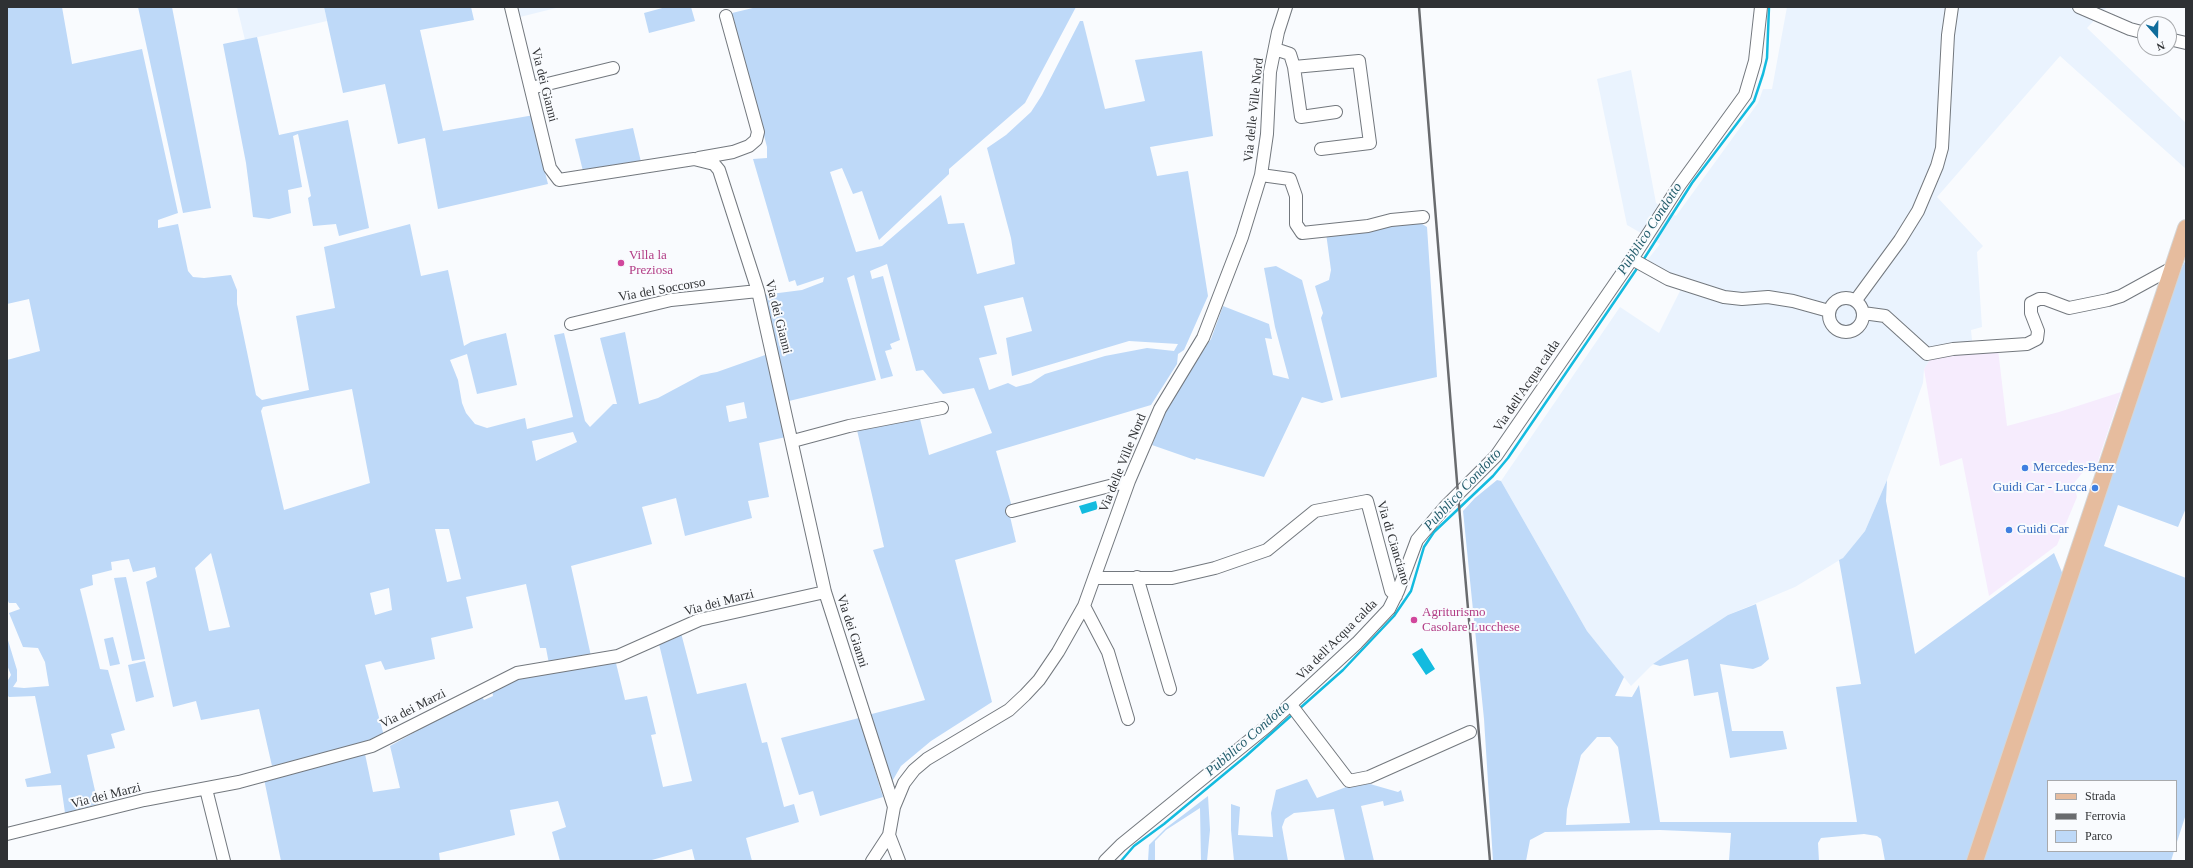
<!DOCTYPE html>
<html>
<head>
<meta charset="utf-8">
<style>
  body { margin:0 }
  #map { position:relative; width:2193px; height:868px; overflow:hidden; background:#f9fbfe; font-family:Georgia,serif }
  canvas { display:block }
  .frame { position:absolute; inset:0; border:8px solid #2f3134; pointer-events:none }
  .legend { position:absolute; left:2047px; top:780px; width:130px; height:72px; box-sizing:border-box; background:#f9fbfe; border:1px solid #a8aaad; margin:0; padding:5px 7px; list-style:none; font-size:12px; color:#2f3134 }
  .legend li { display:flex; align-items:center; gap:8px; height:20px }
  .legend b { width:20px; border:1px solid #a8aaad }
  .north { position:absolute; left:2137px; top:16px; width:40px; height:40px; box-sizing:border-box; background:#f9fbfe; border:1px solid #a8aaad; border-radius:50%; rotate:160deg; font-size:11px; font-weight:700; line-height:16px; text-align:center; color:#2f3134 }
  .north::after { content:''; display:block; margin:auto; width:14px; height:18px; background:#0f6c9b; clip-path:polygon(50% 0,100% 100%,50% 72%,0 100%) }
</style>
</head>
<body>
<div id="map">
<canvas width="2193" height="868"></canvas>
<div class="frame"></div>
<ul class="legend">
<li><b style="height:5px;background:#e6bc9e"></b>Strada</li>
<li><b style="height:5px;background:#696b6e"></b>Ferrovia</li>
<li><b style="height:11px;background:#bed9f8"></b>Parco</li>
</ul>
<div class="north">N</div>
</div>
<script>
const context = document.querySelector('canvas').getContext('2d');
context.lineJoin = 'round';
function paint(path, color) {
  context.fillStyle = color;
  context.fill(path, 'evenodd');
}
function poly(rows) {
  const path = new Path2D();
  for (const r of rows) {
    if (r.length === 3) {
      path.moveTo(r[0] + r[2], r[1]);
      path.arc(r[0], r[1], r[2], 0, 2 * Math.PI);
      continue;
    }
    path.moveTo(r[0], r[1]);
    for (let i = 2; i < r.length; i += 2) path.lineTo(r[i], r[i + 1]);
  }
  return path;
}
function trace(path, color, width, dash) {
  context.strokeStyle = color;
  context.lineWidth = width;
  context.lineCap = dash ? 'butt' : 'round';
  context.setLineDash(dash || []);
  context.stroke(path);
}
function drawText(font, color, halo, rows, align = 'center') {
  context.font = font + ' Georgia,serif';
  context.lineWidth = 4;
  context.setLineDash([]);
  context.textBaseline = 'middle';
  context.strokeStyle = halo;
  context.fillStyle = color;
  for (const [text, x, y, turn = 0] of rows) {
    context.save();
    context.translate(x, y);
    context.rotate((+turn || 0) * Math.PI / 180);
    context.textAlign = isNaN(turn) ? turn : align;
    if (halo) context.strokeText(text, 0, 0);
    context.fillText(text, 0, 0);
    context.restore();
  }
}
const commercial = poly([
  [1998,349,2007,426,2059,412,2121,392,2096,467,2083,472,2074,483,2077,497,2057,545,1989,596,1962,458,1940,466,1924,369,1934,353]
]);
const built = poly([
  [237,7,324,7,327,21,245,40],
  [518,7,560,7,520,17],
  [1787,7,2107,7,2087,28,2186,123,2186,169,2060,56,1937,197,1983,246,1977,252,1982,327,1971,330,1973,350,1934,353,1924,369,1923,383,1887,480,1865,531,1843,558,1795,587,1728,615,1651,666,1631,686,1587,631,1501,481,1620,307,1659,333,1681,289,1641,268,1660,244,1627,225,1597,79,1631,70,1656,203,1676,216,1758,103,1763,89,1772,89]
]);
const green = poly([
  [7,7,62,7,72,64,142,49,178,213,158,220,158,228,178,224,188,271,193,277,204,278,231,275,237,290,237,304,256,395,262,400,309,390,296,316,335,308,324,247,410,224,421,276,448,270,464,346,471,342,506,333,517,385,477,394,467,354,450,360,458,380,462,403,466,413,475,424,487,428,525,418,527,429,573,417,554,335,564,333,585,421,590,427,613,404,617,404,600,338,625,332,639,404,658,398,701,375,717,372,768,354,786,437,759,443,769,497,748,501,752,518,685,536,676,498,642,507,652,544,571,566,591,656,549,664,546,648,540,648,526,584,466,597,473,628,431,638,435,659,385,670,381,661,365,665,384,736,370,742,272,766,259,709,201,720,196,701,173,707,146,582,157,577,155,567,133,572,129,559,111,562,112,570,92,575,93,585,80,589,100,669,108,670,125,730,111,734,115,748,87,755,98,804,65,813,61,785,27,787,25,779,51,773,35,696,9,697,7,695,7,682,11,675,7,665,7,637,17,670,17,681,13,687,24,688,49,686,45,662,38,648,23,647,9,613,20,609,16,603,9,603,7,599,7,360,40,351,29,299,7,304],
  [352,389,370,483,284,510,261,411,263,407],
  [744,402,747,418,729,422,726,406],
  [573,432,577,442,536,461,532,441],
  [435,529,449,529,461,579,447,582],
  [211,553,230,627,209,631,195,568],
  [389,588,392,610,375,615,370,593],
  [138,7,172,7,211,208,183,213],
  [324,7,471,7,474,20,420,30,443,131,534,115,538,145,548,184,438,209,425,138,398,144,385,84,343,93],
  [666,7,691,7,695,21,649,33,644,13],
  [757,7,1076,7,1025,103,949,169,949,174,879,240,862,191,853,194,842,168,830,172,856,252,882,246,941,195,948,224,964,223,977,274,1015,264,1011,238,987,148,1006,135,1031,112,1042,95,1080,21,1083,21,1105,109,1145,101,1135,60,1202,51,1213,136,1150,147,1157,176,1188,171,1208,296,1184,350,1178,354,1177,364,1151,405,996,451,1012,507,1008,508,1016,542,955,560,992,702,931,741,901,766,890,785,868,715,925,700,873,550,884,547,857,430,920,419,929,455,992,433,974,388,943,394,923,370,916,371,887,264,870,271,872,279,883,276,900,340,890,344,892,349,885,351,893,376,881,379,854,275,847,278,876,380,789,401,763,295,802,290,823,282,824,277,797,286,795,280,789,282,753,159,767,158,767,147,732,13],
  [1023,297,1032,331,1006,338,1012,376,1129,341,1178,344,1174,351,1147,348,1105,356,1045,374,1031,383,1016,387,1008,383,989,390,979,358,997,354,984,306],
  [257,37,279,135,348,120,369,228,339,236,336,224,313,226,308,198,311,196,298,134,293,136,302,187,288,190,291,213,269,219,253,217,246,163,223,44],
  [633,128,641,162,583,171,575,139],
  [1419,222,1427,227,1437,377,1341,398,1321,318,1323,313,1315,286,1329,280,1331,270,1326,233],
  [2186,259,2186,508,2178,527,2118,505,2104,546,2186,578,2186,814,2176,845,2176,781,2048,781,2048,851,2174,851,2171,861,1980,861,2178,276],
  [1276,266,1302,280,1333,400,1322,403,1302,397,1264,477,1196,458,1195,460,1152,445,1170,400,1211,339,1223,306,1269,324,1272,339,1265,338,1273,375,1289,379,1275,327,1264,268],
  [1497,480,1501,481,1587,631,1624,677,1615,696,1632,697,1639,685,1660,822,1857,822,1836,687,1861,684,1839,560,1843,558,1865,531,1887,480,1886,501,1915,654,2054,553,2064,577,1969,861,1885,861,1881,839,1877,836,1864,834,1821,838,1818,843,1819,861,1729,861,1731,833,1660,830,1545,832,1530,840,1526,861,1493,861,1484,719,1463,511,1475,498],
  [1597,737,1610,737,1618,747,1630,823,1566,825,1567,809,1581,755],
  [126,577,145,659,132,661,114,578],
  [1756,604,1769,659,1761,666,1753,669,1720,664,1732,731,1783,731,1787,749,1730,758,1718,692,1694,696,1688,659,1660,666,1653,664,1728,615],
  [681,633,697,694,746,683,762,743,767,742,784,807,794,804,799,822,746,838,752,861,695,861,692,849,648,861,560,861,552,832,566,827,558,801,510,810,515,835,439,853,440,861,281,861,264,779,365,754,373,792,400,788,390,746,481,695,484,700,493,696,492,690,535,673,615,659,625,700,647,696,656,734,651,735,663,787,692,781,659,644],
  [113,637,120,664,110,666,104,639],
  [145,661,154,697,136,702,128,665],
  [859,718,883,797,820,816,813,791,799,795,781,738],
  [1307,779,1317,798,1365,780,1370,784,1398,792,1401,790,1404,801,1384,806,1383,801,1361,806,1374,861,1345,861,1334,809,1294,813,1285,819,1282,827,1288,861,1234,861,1231,830,1231,804,1240,807,1238,835,1273,837,1271,813,1276,790],
  [1208,796,1210,830,1207,861,1201,861,1200,808,1166,830,1155,841,1155,861,1148,861,1149,845,1166,828]
]);
const water = poly([
  [1096,501,1098,509,1082,514,1079,506],
  [1422,648,1435,669,1426,675,1412,654]
]);
const stream = poly([
  [1642,262,1692,183,1754,101,1763,74,1767,58,1769,7],
  [1299,709,1343,670,1394,616,1411,591,1424,547,1434,532,1493,476,1508,458,1638,267],
  [1121,861,1134,846,1164,824,1246,756,1293,714]
]);
const minor = poly([
  [511,7,550,168,559,180,694,159,714,164,719,170,758,291,825,592,894,807],
  [2079,7,2130,29,2145,33],
  [2169,39,2186,43],
  [1275,49,1290,54,1294,67,1359,61,1370,143,1321,149],
  [1294,67,1301,117,1336,112],
  [531,88,613,68],
  [699,158,733,152,749,146,756,140,758,132,726,16],
  [1261,175,1290,179,1296,196,1296,224,1302,233,1368,226,1391,220,1423,217],
  [1632,259,1668,279,1724,297,1742,299,1768,297,1793,301,1829,311],
  [1846,315,17],
  [1856,300,1900,240,1918,211,1937,166,1942,148,1948,35,1952,7],
  [1863,313,1885,316,1927,354,1953,349,2027,344,2037,339,2038,331,2031,313,2031,303,2039,299,2045,299,2069,308,2108,300,2121,296,2174,267],
  [571,324,671,300,758,291],
  [793,441,849,426,942,408],
  [1012,511,1129,481],
  [1137,577,1170,689],
  [1094,578,1172,578,1215,568,1267,550,1315,511,1367,501,1391,591,1396,596],
  [1084,606,1108,652,1128,719],
  [1291,705,1349,781,1369,777,1470,732],
  [206,789,224,861],
  [7,834,144,800,239,782,372,746,517,673,618,656,699,620,825,592],
  [889,835,899,861],
  [872,861,889,835,894,807,904,783,914,770,927,759,1009,710,1025,695,1039,680,1058,652,1084,606,1129,481,1160,409,1203,338,1242,237,1261,175,1267,134,1270,72,1278,32,1286,7],
  [1105,861,1121,845,1266,727,1357,643,1389,609,1398,591,1417,540,1445,507,1496,456,1632,259,1679,186,1745,95,1755,61,1761,7]
]);
const major = poly([
  [1975,861,2186,228]
]);
const rail = poly([
  [1419,7,1458,494,1490,861]
]);
const markers = [
  [621,263,4,"#d1479c"],
  [2025,468,4,"#3f7fe0"],
  [2095,488,4,"#3f7fe0"],
  [2009,530,4,"#3f7fe0"],
  [1414,620,4,"#d1479c"]
];
const streetNames = [
  ["Via dei Gianni",544,85,76],
  ["Via delle Ville Nord",1254,110,-84],
  ["Via del Soccorso",662,290,-10],
  ["Via dei Gianni",778,317,76],
  ["Via dell'Acqua calda",1527,386,-56],
  ["Via delle Ville Nord",1123,463,-68],
  ["Via di Cianciano",1393,543,73],
  ["Via dei Marzi",719,603,-15],
  ["Via dei Gianni",852,631,72],
  ["Via dell'Acqua calda",1337,640,-45],
  ["Via dei Marzi",413,709,-27],
  ["Via dei Marzi",106,796,-14]
];
const hotelNames = [
  ["Villa la",629,256],
  ["Preziosa",629,271],
  ["Agriturismo",1422,613],
  ["Casolare Lucchese",1422,628]
];
const shopNames = [
  ["Mercedes-Benz",2033,468],
  ["Guidi Car - Lucca",2087,488,"right"],
  ["Guidi Car",2017,530]
];
const waterNames = [
  ["Pubblico Condotto",1650,229,-57],
  ["Pubblico Condotto",1463,490,-47],
  ["Pubblico Condotto",1248,739,-41]
];
paint(commercial, '#f6ecfd');
paint(built, '#eaf3fe');
paint(green, '#bed9f8');
paint(water, '#13bbdf');
trace(stream, '#13bbdf', 2.5);
trace(minor, '#73787e', 14);
trace(major, '#d5d6d6', 18);
trace(minor, '#fff', 12);
trace(major, '#e6bc9e', 16);
trace(rail, '#696b6e', 2.5);
for (const [x, y, r, color] of markers) {
  const dot = new Path2D();
  dot.arc(x, y, r, 0, 2 * Math.PI);
  context.fillStyle = color;
  context.fill(dot);
  trace(dot, '#f9fbfe', 1.5);
}
drawText('13px', '#2f3134', '#f9fbfe', streetNames);
drawText('13px', '#b23c85', '#f9fbfe', hotelNames, 'left');
drawText('13px', '#366cbe', '#f9fbfe', shopNames, 'left');
drawText('italic 14px', '#235d6c', '#f9fbfe', waterNames);
</script>
</body>
</html>
